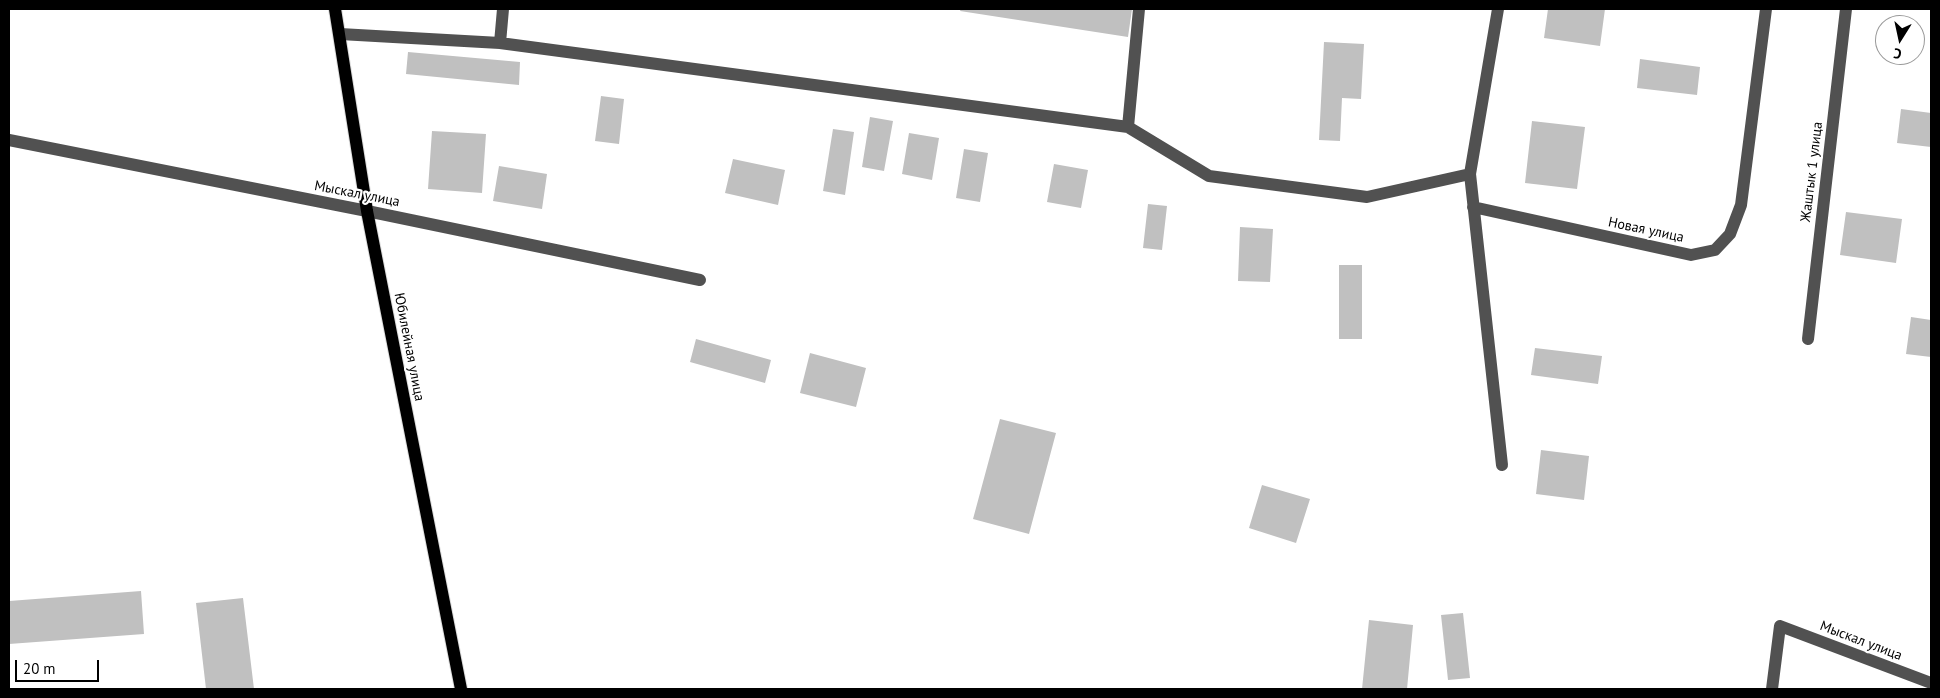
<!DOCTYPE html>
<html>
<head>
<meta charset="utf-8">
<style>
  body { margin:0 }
  #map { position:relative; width:1940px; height:698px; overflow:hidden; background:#fff; font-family:"PT Sans",sans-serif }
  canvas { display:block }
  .frame { position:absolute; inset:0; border:10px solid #000; pointer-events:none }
  .north { position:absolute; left:1875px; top:15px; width:50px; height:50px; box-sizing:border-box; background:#fff; border:1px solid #999; border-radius:50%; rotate:190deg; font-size:14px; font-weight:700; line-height:20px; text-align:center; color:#000 }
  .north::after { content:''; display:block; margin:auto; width:18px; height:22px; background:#000; clip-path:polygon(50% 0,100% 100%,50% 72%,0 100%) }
  .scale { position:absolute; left:15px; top:660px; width:84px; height:22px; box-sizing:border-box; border:2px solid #000; border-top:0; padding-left:6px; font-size:15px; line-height:18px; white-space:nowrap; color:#000; -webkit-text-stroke:4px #fff; paint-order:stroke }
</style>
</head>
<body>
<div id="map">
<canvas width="1940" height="698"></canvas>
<div class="frame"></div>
<div class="north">С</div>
<div class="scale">20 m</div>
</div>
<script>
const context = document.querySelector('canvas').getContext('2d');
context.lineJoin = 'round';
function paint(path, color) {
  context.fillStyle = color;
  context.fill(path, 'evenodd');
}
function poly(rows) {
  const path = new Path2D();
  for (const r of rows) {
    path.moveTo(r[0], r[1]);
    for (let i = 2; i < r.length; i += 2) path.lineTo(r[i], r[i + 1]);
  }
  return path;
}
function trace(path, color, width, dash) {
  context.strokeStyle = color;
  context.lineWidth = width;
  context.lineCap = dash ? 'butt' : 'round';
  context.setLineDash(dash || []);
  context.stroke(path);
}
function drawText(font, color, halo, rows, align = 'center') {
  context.font = font + ' "PT Sans",sans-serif';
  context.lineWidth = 4.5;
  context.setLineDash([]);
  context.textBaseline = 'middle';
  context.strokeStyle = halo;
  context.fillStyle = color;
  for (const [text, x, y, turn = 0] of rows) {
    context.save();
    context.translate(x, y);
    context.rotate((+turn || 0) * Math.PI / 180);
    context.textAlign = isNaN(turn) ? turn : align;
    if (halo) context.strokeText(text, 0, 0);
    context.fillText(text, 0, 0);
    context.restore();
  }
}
const building = poly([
  [961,9,1132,9,1128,37,960,11],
  [1548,9,1605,9,1600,46,1544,38],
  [1324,42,1364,44,1361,99,1342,98,1340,141,1319,140],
  [408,52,520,62,519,85,406,74],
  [1640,59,1700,67,1697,95,1637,88],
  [601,96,624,99,619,144,595,141],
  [1901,109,1931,113,1931,147,1897,143],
  [870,117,893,121,884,171,862,167],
  [1532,121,1585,127,1577,189,1525,183],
  [833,129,854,132,845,195,823,191],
  [432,131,486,134,482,193,428,189],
  [909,133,939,138,932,180,902,174],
  [964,149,988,153,980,202,956,198],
  [733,159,785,170,778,205,725,193],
  [1054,164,1088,170,1081,208,1047,202],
  [499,166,547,174,542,209,493,201],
  [1148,204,1167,206,1162,250,1143,248],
  [1846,212,1902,219,1896,263,1840,255],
  [1240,227,1273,229,1270,282,1238,281],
  [1339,265,1362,265,1362,339,1339,339],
  [1911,317,1931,320,1931,357,1906,354],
  [696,339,771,360,765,383,690,362],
  [1535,348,1602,356,1598,384,1531,375],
  [810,353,866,368,856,407,800,393],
  [1000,419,1056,433,1029,534,973,519],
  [1541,450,1589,456,1584,500,1536,494],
  [1262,485,1310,499,1296,543,1249,528],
  [141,591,144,634,9,644,9,601],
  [243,598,254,689,206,689,196,603],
  [1463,613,1470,678,1448,680,1441,615],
  [1369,620,1413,625,1407,689,1362,689]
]);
const minor = poly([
  [1498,9,1470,174,1502,465],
  [340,34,500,43,1128,127,1209,176,1367,197,1470,174],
  [500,43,503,9],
  [1128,127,1139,9],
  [9,140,367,211,700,280],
  [1473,207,1691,255,1715,250,1730,234,1741,205,1766,9],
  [1808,339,1846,9],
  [1772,689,1780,626,1931,683]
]);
const major = poly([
  [335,9,367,211,461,689]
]);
const streetNames = [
  ["Жаштык 1 улица",1812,172,-83],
  ["Мыскал улица",357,194,11],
  ["Новая улица",1646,230,12],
  ["Юбилейная улица",409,347,79],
  ["Мыскал улица",1861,641,21]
];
paint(building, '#c0c0c0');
trace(major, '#dbdbdb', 14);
trace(minor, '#515151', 12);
trace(major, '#000', 12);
drawText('14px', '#000', '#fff', streetNames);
</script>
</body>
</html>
